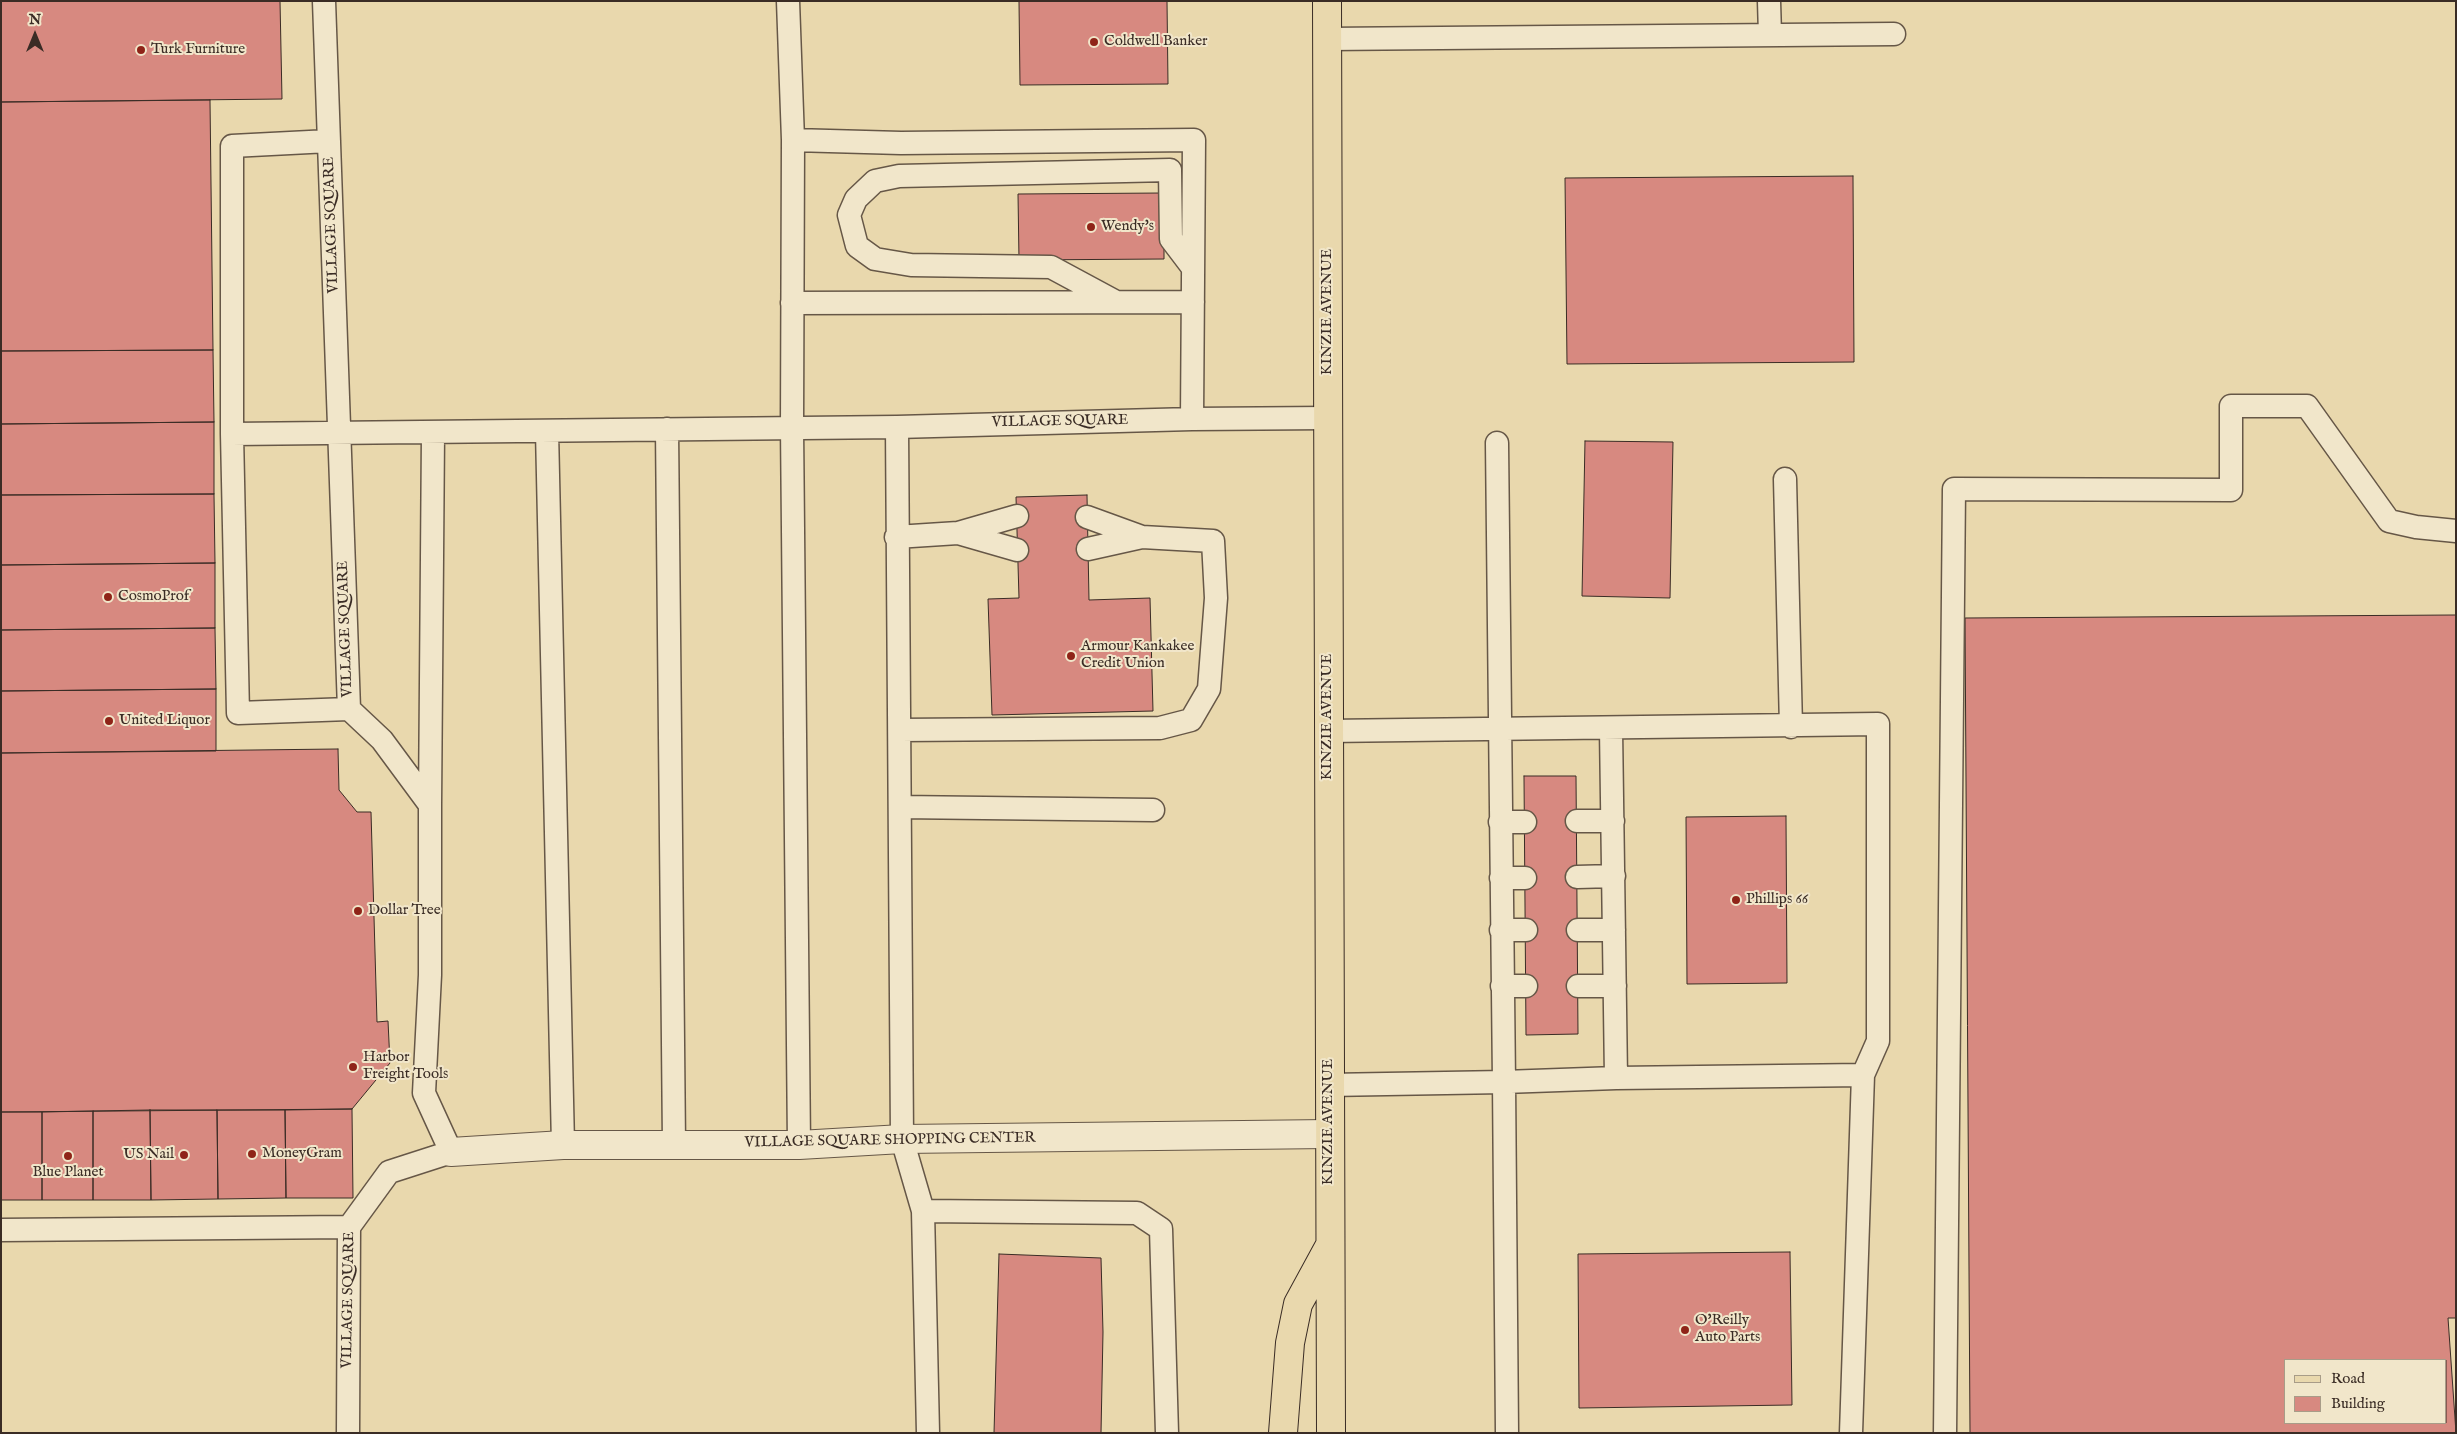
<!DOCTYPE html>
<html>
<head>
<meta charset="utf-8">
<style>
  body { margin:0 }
  #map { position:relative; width:2457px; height:1434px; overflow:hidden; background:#e9d8ad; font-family:"IM FELL English",serif }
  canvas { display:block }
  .frame { position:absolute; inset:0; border:2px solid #3a2c25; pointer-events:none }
  .legend { position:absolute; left:2284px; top:1359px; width:162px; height:65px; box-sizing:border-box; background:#f1e6ca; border:1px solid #a89c88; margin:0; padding:6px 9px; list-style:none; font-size:15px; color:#3a2c25 }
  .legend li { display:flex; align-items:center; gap:10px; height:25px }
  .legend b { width:25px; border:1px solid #a89c88 }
  .north { position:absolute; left:10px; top:10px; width:50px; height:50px; -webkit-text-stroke:4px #f1e6ca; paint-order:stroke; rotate:0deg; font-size:14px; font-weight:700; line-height:20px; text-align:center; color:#3a2c25 }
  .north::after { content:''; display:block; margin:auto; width:18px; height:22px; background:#3a2c25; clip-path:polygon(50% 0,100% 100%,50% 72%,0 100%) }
</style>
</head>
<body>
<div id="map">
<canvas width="2457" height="1434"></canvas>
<div class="frame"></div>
<ul class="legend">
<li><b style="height:6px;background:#e9d8ad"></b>Road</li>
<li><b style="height:14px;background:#d78980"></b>Building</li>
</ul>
<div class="north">N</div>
</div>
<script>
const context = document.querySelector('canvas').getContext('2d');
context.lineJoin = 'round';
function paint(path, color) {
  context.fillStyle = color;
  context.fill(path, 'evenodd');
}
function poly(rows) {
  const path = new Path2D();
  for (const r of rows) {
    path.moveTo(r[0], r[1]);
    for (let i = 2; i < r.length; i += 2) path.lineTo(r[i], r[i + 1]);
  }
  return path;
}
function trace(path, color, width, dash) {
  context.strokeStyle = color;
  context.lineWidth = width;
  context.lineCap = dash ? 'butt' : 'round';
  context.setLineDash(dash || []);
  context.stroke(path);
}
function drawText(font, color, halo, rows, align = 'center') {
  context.font = font + ' "IM FELL English",serif';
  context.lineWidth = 4;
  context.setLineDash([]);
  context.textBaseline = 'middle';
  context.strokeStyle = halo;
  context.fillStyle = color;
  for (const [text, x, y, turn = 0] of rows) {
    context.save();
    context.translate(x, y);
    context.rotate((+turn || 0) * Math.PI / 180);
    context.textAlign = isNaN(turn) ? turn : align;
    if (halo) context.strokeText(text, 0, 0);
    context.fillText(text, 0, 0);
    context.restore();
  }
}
const building = poly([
  [1,1,280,1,282,99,1,102,1,1],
  [1019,1,1167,1,1168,84,1020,85,1019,1],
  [210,100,213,350,1,351,1,102,210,100],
  [1853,176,1854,362,1567,364,1565,178,1853,176],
  [1164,193,1164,259,1019,260,1018,194,1164,193],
  [213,350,214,422,1,424,1,351,213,350],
  [214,422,214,494,1,495,1,424,214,422],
  [1585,441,1673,442,1670,598,1582,596,1585,441],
  [214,494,215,563,1,565,1,495,214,494],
  [1087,495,1089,600,1150,598,1153,711,992,715,988,599,1019,598,1016,497,1087,495],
  [215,563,215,628,1,630,1,565,215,563],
  [2456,615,2456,1318,2448,1318,2456,1433,1970,1433,1965,618,2456,615],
  [2286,1360,2446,1360,2446,1423,2286,1423,2286,1360],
  [215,628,216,689,1,691,1,630,215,628],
  [216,689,216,751,1,753,1,691,216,689],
  [338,749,339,790,357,812,371,812,377,1022,388,1021,390,1063,352,1109,1,1112,1,753,338,749],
  [1524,776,1576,776,1578,1034,1526,1035,1524,776],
  [1786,816,1787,983,1687,984,1686,817,1786,816],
  [352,1109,353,1198,286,1198,285,1110,352,1109],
  [150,1110,151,1200,93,1200,93,1111,150,1110],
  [150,1110,217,1110,218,1199,151,1200,150,1110],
  [217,1110,285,1110,286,1198,218,1199,217,1110],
  [93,1111,93,1200,42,1200,42,1112,93,1111],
  [1,1112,42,1112,42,1200,1,1200,1,1112],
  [1790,1252,1792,1405,1579,1408,1578,1254,1790,1252],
  [999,1254,1101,1258,1103,1332,1101,1433,994,1433,999,1254]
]);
const service = poly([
  [324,1,349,709,382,740,430,805,430,975,424,1093,451,1152,389,1172,349,1227,348,1433],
  [788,1,793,140,792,427,799,1145],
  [1769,1,1770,35],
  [1327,39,1894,34],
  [793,140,901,143,1194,140,1192,419],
  [329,141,232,146,232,434,238,713,349,709],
  [1116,302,1051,267,911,265,875,259,857,246,849,215,856,199,875,181,899,176,1170,170,1171,239,1193,268],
  [792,303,1193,302],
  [897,427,902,1139,923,1211,928,1433],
  [667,429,674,1144],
  [547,431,563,1145],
  [232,434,897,427,1192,419,1328,418],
  [1785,479,1791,727],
  [1087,517,1142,537],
  [958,533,1017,550],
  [896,537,958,533,1017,516],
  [1611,729,1616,1078],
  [900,730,1160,728,1191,720,1209,689,1216,598,1213,541,1142,537,1088,549],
  [1328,731,1878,724,1878,1041,1863,1075,1851,1433],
  [430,805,433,433],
  [900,807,1153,810],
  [1577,821,1613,821],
  [1500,822,1525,822],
  [1577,877,1614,876],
  [1501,878,1525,878],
  [1501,930,1526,930],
  [1578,930,1614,930],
  [1502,986,1526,986],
  [1578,986,1615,986],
  [1328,1085,1504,1082,1497,443],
  [923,1211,1137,1213,1161,1229,1167,1433],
  [1,1230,349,1227],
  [1507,1433,1504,1082,1616,1078,1863,1075],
  [1945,1433,1954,489,2231,490,2231,406,2307,406,2389,521,2416,527,2456,531]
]);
const minor = poly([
  [451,1152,563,1145,799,1145,902,1139,1328,1134]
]);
const primary = poly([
  [1327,1,1331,1433],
  [1283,1433,1290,1343,1298,1304,1329,1247]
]);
const markers = [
  [1094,42,5,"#8f2418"],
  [141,50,5,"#8f2418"],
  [1091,227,5,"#8f2418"],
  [108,597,5,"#8f2418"],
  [1071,656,5,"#8f2418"],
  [109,721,5,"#8f2418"],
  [1736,900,5,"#8f2418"],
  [358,911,5,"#8f2418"],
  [353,1067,5,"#8f2418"],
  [252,1154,5,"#8f2418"],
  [184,1155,5,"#8f2418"],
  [68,1156,5,"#8f2418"],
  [1685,1330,5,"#8f2418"]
];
const poiNames = [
  ["Coldwell Banker",1104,42],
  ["Turk Furniture",151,50],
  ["Wendy's",1101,227],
  ["CosmoProf",118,597],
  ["Armour Kankakee",1081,647],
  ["Credit Union",1081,664],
  ["United Liquor",119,721],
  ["Phillips 66",1746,900],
  ["Dollar Tree",368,911],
  ["Harbor",363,1058],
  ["Freight Tools",363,1075],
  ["MoneyGram",262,1154],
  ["US Nail",174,1155,"right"],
  ["Blue Planet",68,1173,"center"],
  ["O'Reilly",1695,1321],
  ["Auto Parts",1695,1338]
];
const streetNames = [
  ["VILLAGE SQUARE",332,225,-92],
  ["KINZIE AVENUE",1328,312,-90],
  ["VILLAGE SQUARE",1060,422,-1],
  ["VILLAGE SQUARE",346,629,-92],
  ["KINZIE AVENUE",1328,717,-90],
  ["KINZIE AVENUE",1329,1122,-90],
  ["VILLAGE SQUARE SHOPPING CENTER",890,1141,-1],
  ["VILLAGE SQUARE",349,1300,-89]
];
paint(building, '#d78980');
trace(building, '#3a2c25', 1);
trace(service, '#665747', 25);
trace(minor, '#665747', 30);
trace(primary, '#3a2c25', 30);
trace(service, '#f1e6ca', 22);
trace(minor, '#f1e6ca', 28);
trace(primary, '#e9d8ad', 28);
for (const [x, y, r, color] of markers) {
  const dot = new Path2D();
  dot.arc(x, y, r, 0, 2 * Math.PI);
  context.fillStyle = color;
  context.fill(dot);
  trace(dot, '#f1e6ca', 2);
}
drawText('15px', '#3a2c25', '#f1e6ca', poiNames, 'left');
drawText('15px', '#3a2c25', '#f1e6ca', streetNames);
</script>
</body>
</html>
